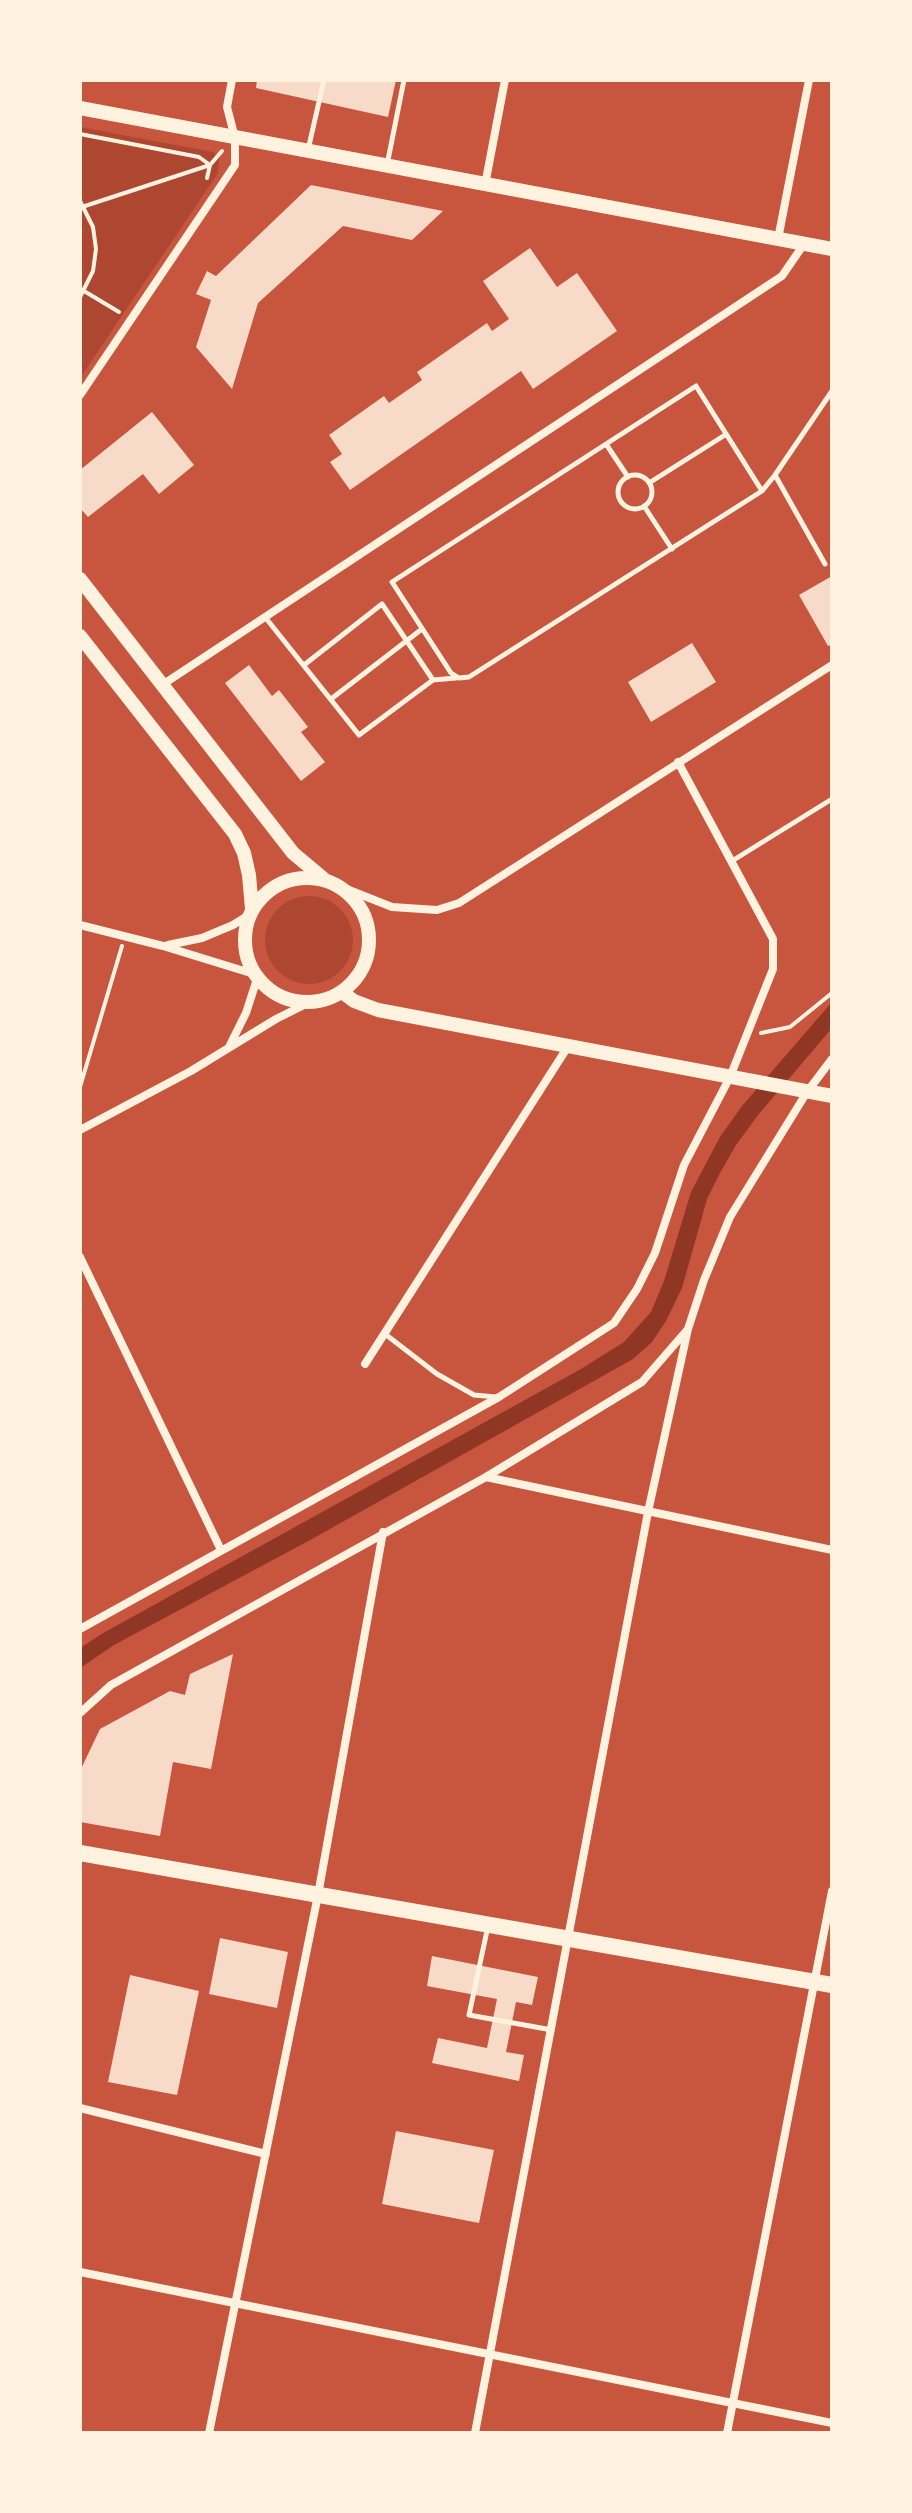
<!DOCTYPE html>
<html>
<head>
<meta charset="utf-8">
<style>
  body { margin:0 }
  #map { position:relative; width:912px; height:2513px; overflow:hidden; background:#c8553d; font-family:Bitter,serif }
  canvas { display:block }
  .frame { position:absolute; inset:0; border:82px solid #fff3e0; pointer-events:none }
</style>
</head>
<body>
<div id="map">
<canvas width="912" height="2513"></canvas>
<div class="frame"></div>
</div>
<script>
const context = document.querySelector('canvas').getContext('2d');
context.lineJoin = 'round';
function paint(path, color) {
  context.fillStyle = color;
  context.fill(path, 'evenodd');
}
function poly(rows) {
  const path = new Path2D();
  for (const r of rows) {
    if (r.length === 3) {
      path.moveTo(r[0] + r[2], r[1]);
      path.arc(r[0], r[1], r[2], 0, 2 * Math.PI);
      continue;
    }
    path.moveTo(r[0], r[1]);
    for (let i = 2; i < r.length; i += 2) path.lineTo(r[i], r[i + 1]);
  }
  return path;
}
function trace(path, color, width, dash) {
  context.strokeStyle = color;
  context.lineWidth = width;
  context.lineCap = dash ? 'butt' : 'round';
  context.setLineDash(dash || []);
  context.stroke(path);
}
const green = poly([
  [80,127,213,152,219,159,218,173,80,378],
  [309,940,44]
]);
const water = poly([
  [832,1002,832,1028,758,1115,736,1145,720,1173,707,1199,682,1288,666,1321,652,1342,633,1359,312,1539,114,1645,80,1668,80,1648,105,1632,581,1369,624,1342,651,1312,664,1281,691,1192,720,1137,742,1106]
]);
const building = poly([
  [257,80,396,80,388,117,256,88],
  [311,185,443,211,412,240,343,226,258,303,232,389,196,347,211,300,196,294,207,271,216,276],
  [530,248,557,287,577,273,617,331,533,389,521,371,350,490,330,462,342,454,329,435,384,396,389,403,422,380,417,372,487,323,492,331,509,319,483,281],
  [152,412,194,465,159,494,143,474,88,517,80,508,80,470],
  [832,576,832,644,828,646,799,595],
  [692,643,716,682,651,722,628,682],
  [249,665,272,696,279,690,308,727,301,732,325,762,301,781,225,683],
  [233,1654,211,1769,173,1762,160,1836,80,1822,80,1771,100,1729,170,1691,185,1695,190,1674],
  [220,1938,288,1952,277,2008,209,1994],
  [432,1956,538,1977,532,2005,516,2002,506,2052,524,2055,519,2081,432,2063,438,2038,487,2048,497,1999,427,1986],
  [130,1975,199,1991,177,2095,108,2082],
  [396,2131,494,2150,479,2223,382,2204]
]);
const path = poly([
  [80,134,199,157,210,165,207,178],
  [80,201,93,227,96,249,93,271,80,297],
  [85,206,210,165,222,151],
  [84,291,119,312],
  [761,1033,790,1027,832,993],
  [80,1087,122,946]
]);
const service = poly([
  [308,150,324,80],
  [387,165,404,80],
  [606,444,628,477],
  [635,492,17],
  [649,483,725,435],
  [762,491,696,386,392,582,451,673,459,678,469,677,762,491,775,475],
  [644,506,672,549],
  [825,564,775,475,832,391],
  [265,617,359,735,433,680,456,678],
  [304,665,382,604,433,680],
  [331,699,422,629],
  [732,861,832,799],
  [385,1334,437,1374,474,1395,496,1397],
  [488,1926,469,2015,552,2030]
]);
const minor = poly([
  [485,185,505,80],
  [778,239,809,80],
  [80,395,235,165,235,138,227,107,232,80],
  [162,685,782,276,804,244],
  [339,886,392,907,437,910,459,903,832,665],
  [80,925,163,946,254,974],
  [168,945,202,938,233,925,249,915],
  [229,1047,246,1013,257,979],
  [80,1130,191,1071,276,1019,308,1003],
  [80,1257,221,1550],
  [365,1364,567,1048],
  [486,1477,832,1550],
  [80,1629,499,1397,614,1323,637,1289,655,1253,684,1165,730,1077,773,969,773,939,678,762],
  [80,1713,111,1685,486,1477,642,1382,688,1329,704,1280,730,1217,807,1092,832,1059],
  [80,2108,266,2154],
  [80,2272,832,2423],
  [209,2433,318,1895,383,1532],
  [475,2433,648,1512,688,1329],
  [727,2433,832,1891]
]);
const secondary = poly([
  [80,108,832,249],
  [80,579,293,853,324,879],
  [80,636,235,834,244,853,249,875,252,909],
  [307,940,62],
  [342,992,354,1001,378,1010,832,1096]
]);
const primary = poly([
  [80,1853,832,1985]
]);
paint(green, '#ae4732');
paint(water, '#8f3625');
paint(building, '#f7dbc8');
trace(path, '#fff3e0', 4);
trace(service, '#fff3e0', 5);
trace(minor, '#fff3e0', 8);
trace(secondary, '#fff3e0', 14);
trace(primary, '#fff3e0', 16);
</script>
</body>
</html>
